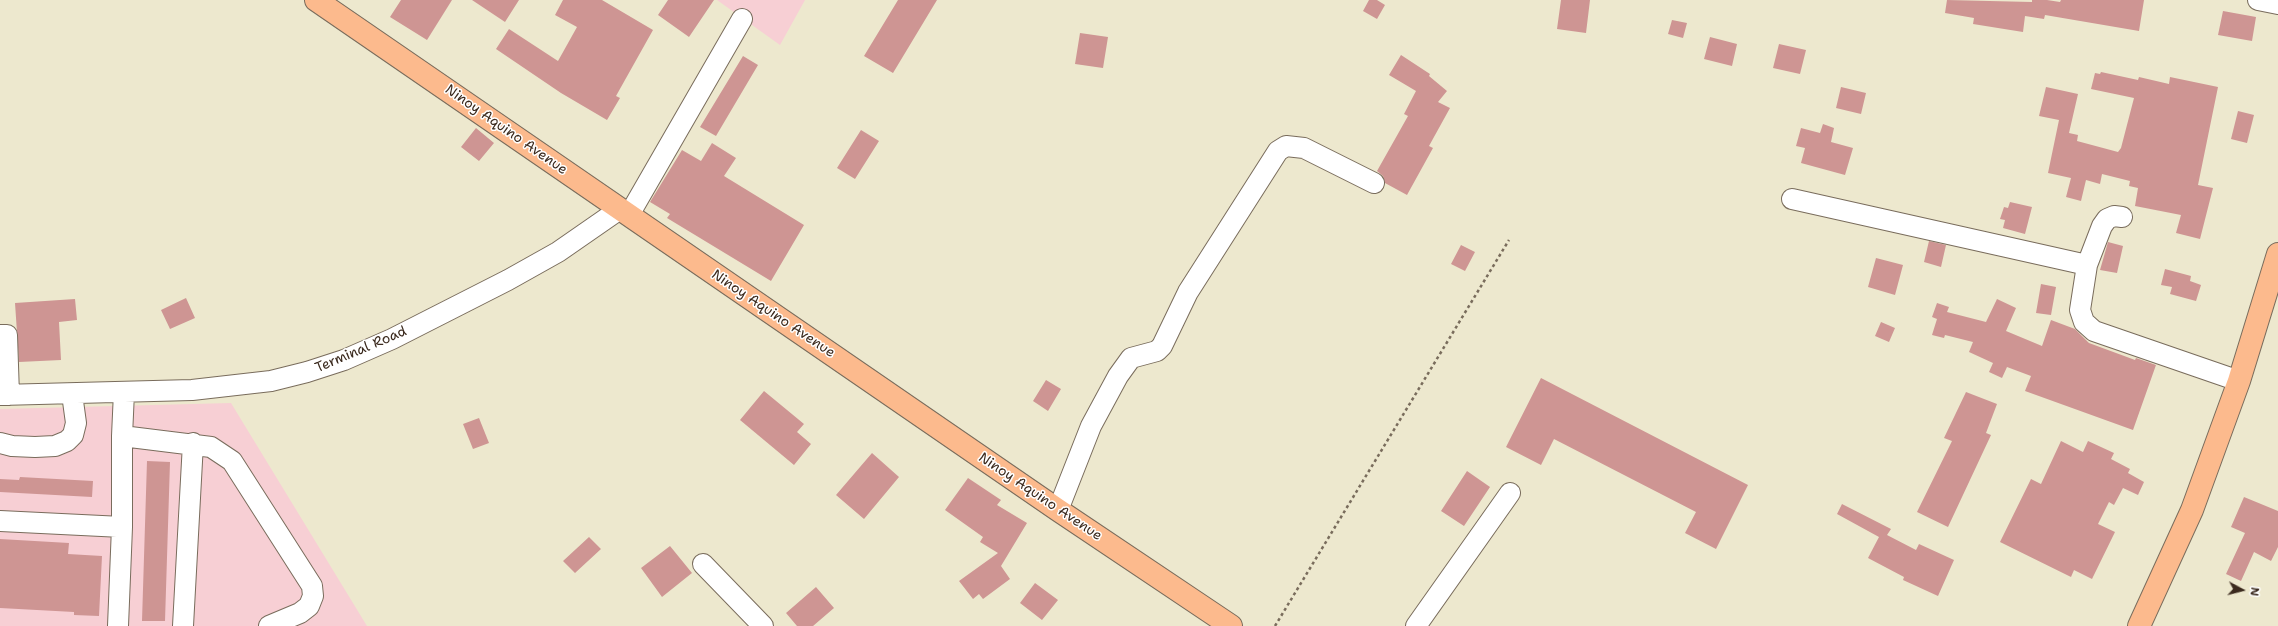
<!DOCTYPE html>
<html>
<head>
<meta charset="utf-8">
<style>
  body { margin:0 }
  #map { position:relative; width:2278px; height:626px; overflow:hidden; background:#ede8ce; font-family:"Shantell Sans",sans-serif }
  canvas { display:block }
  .north { position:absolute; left:2222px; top:570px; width:40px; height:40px; -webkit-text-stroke:3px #fff; paint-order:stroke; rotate:97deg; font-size:11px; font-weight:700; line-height:16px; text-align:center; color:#3b2a1e }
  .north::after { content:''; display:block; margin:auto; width:14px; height:18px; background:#3b2a1e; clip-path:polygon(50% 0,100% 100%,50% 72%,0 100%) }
</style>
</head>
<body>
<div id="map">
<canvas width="2278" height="626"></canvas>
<div class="north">N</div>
</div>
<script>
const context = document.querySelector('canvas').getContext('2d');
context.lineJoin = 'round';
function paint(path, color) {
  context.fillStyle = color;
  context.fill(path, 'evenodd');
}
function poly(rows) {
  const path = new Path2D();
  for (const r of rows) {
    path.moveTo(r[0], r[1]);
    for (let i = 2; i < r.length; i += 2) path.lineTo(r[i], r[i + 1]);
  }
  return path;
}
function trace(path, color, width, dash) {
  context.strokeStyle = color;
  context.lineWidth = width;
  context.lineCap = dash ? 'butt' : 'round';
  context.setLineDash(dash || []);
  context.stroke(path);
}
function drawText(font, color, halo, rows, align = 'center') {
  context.font = font + ' "Shantell Sans",sans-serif';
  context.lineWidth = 3;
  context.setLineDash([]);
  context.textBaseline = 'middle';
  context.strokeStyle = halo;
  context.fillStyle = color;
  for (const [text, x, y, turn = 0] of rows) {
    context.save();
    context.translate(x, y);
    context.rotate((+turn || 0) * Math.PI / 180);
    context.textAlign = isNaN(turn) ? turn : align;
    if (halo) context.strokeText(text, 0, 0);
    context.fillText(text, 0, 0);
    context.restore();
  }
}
const built = poly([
  [717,0,805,0,780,45],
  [231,403,367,626,0,626,0,409]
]);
const building = poly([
  [401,0,452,0,427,40,390,17],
  [472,0,519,0,505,22],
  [563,0,602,0,653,30,616,96,620,98,607,120,561,93,496,49,509,29,558,61,577,27,555,15],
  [668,0,714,0,689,37,658,15],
  [898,0,937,0,893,73,864,56],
  [1369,0,1377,0,1385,5,1377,19,1363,11],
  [1561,0,1590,0,1586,33,1557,29],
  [1947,0,2032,2,2032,0,2047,0,2060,2,2061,0,2144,0,2139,31,2045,15,2044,19,2025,16,2023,32,1973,24,1974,18,1945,13],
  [2223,11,2256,17,2252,41,2218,35],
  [1672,20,1687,23,1683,38,1668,34],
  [1080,33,1108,37,1103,68,1075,64],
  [1710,37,1737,44,1732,66,1704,59],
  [1779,44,1806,50,1800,74,1773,68],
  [1401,55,1430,74,1429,76,1447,91,1438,102,1450,108,1429,146,1433,148,1407,195,1385,183,1383,176,1377,171,1408,116,1404,114,1416,91,1389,75],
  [743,56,758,65,716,136,700,127],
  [2101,72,2138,80,2139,77,2169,84,2170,77,2218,87,2198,185,2213,188,2200,239,2176,233,2181,215,2135,206,2138,188,2129,186,2130,181,2102,174,2100,184,2086,180,2081,201,2066,197,2071,178,2048,173,2059,120,2039,116,2046,87,2078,94,2069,133,2078,135,2077,141,2118,152,2121,148,2134,98,2091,89,2095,73,2100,74],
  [1841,87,1866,93,1861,114,1836,108],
  [2238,111,2254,115,2247,143,2231,139],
  [1823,124,1834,128,1831,142,1853,148,1845,175,1801,163,1805,148,1796,146,1801,128,1820,133],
  [476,128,494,143,479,161,461,147],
  [861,130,879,141,855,179,837,168],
  [712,143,736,158,724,176,804,225,771,281,667,218,670,214,650,202,682,150,701,161],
  [2010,202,2032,207,2025,234,2003,228,2005,220,2000,219,2004,207,2008,208],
  [1929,241,1946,245,1941,267,1924,262],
  [2108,242,2123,246,2117,273,2100,270],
  [1461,245,1475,252,1465,271,1451,264],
  [1876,258,1903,265,1895,295,1868,287],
  [2165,269,2191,276,2190,281,2201,285,2196,301,2170,294,2172,287,2161,285],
  [2041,284,2056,287,2051,315,2036,313],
  [186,298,195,318,170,329,161,310],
  [75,299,77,320,59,322,61,360,19,362,15,303],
  [1997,299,2016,308,2006,331,2042,346,2051,320,2075,329,2089,343,2135,360,2136,358,2156,365,2133,430,2025,391,2031,376,2007,367,2002,378,1989,372,1993,363,1969,352,1973,342,1945,335,1944,338,1932,335,1937,319,1932,317,1937,303,1949,307,1947,312,1986,322],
  [1881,322,1895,328,1889,342,1875,336],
  [1541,378,1748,485,1716,549,1685,533,1696,512,1554,439,1541,465,1506,447],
  [1046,380,1061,389,1048,411,1033,401],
  [764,391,804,424,797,432,811,444,794,465,740,420],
  [1966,392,1997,404,1986,433,1991,435,1948,527,1917,512,1952,441,1944,438],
  [479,418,489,443,473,449,463,424],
  [2061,441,2083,452,2088,441,2114,453,2111,459,2130,469,2128,473,2144,482,2138,495,2123,488,2114,505,2109,502,2098,524,2115,532,2092,579,2074,570,2071,577,2000,542,2031,479,2041,484],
  [872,453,899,477,864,519,836,495],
  [147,461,170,462,165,621,142,621],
  [1467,471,1490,487,1464,526,1441,511],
  [20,477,93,481,92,497,0,492,0,479,19,480],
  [968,478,1001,500,997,505,1027,523,1001,566,1010,579,983,599,979,594,973,599,959,581,998,553,980,542,983,537,945,510],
  [2244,497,2278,511,2278,547,2271,561,2254,552,2241,581,2226,574,2245,533,2231,527],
  [1842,504,1891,529,1887,535,1916,550,1919,544,1954,560,1938,596,1903,580,1904,577,1868,558,1879,537,1837,514],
  [589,537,601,549,575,573,563,561],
  [0,539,69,543,68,554,102,556,99,616,74,615,74,612,0,608],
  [670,546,692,573,662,597,641,568],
  [1035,583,1058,600,1042,620,1020,603],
  [816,587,834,608,813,626,797,626,786,613]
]);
const path = poly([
  [1275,626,1509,240]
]);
const minor = poly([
  [2258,0,2278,4],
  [1792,199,2087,265],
  [629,215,742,19],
  [2122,217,2114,216,2107,219,2102,226,2087,265,2080,310,2084,322,2094,331,2239,381],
  [0,335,7,335,9,395],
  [0,395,192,390,271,381,307,372,344,360,392,339,508,280,558,252,620,209],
  [122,436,211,447,232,461,312,586,313,596,309,606,300,613,269,626],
  [0,443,12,446,35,447,55,446,67,441,73,435,76,423,72,394],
  [1058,510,1091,426,1118,376,1131,358,1157,351,1162,346,1188,292,1278,151,1286,146,1304,148,1374,183],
  [0,521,122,527],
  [703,564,763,626],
  [118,626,122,527,122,436,124,392],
  [183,626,193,443],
  [1416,626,1510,493]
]);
const major = poly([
  [316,0,1058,510,1231,626]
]);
const highway = poly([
  [2139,626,2192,510,2239,381,2278,254]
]);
const streetNames = [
  ["Ninoy Aquino Avenue",506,130,35],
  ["Ninoy Aquino Avenue",773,314,34],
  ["Terminal Road",361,350,-23],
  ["Ninoy Aquino Avenue",1040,497,34]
];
paint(built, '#f7cfd4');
paint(building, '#ce9593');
trace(minor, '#796c5c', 22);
trace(major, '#796c5c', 24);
trace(highway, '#796c5c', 24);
trace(path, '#796c5c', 2.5, [3, 3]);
trace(minor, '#fff', 20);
trace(major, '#fcba8d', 22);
trace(highway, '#fcba8d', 22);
drawText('14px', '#3b2a1e', '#fff', streetNames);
</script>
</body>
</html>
